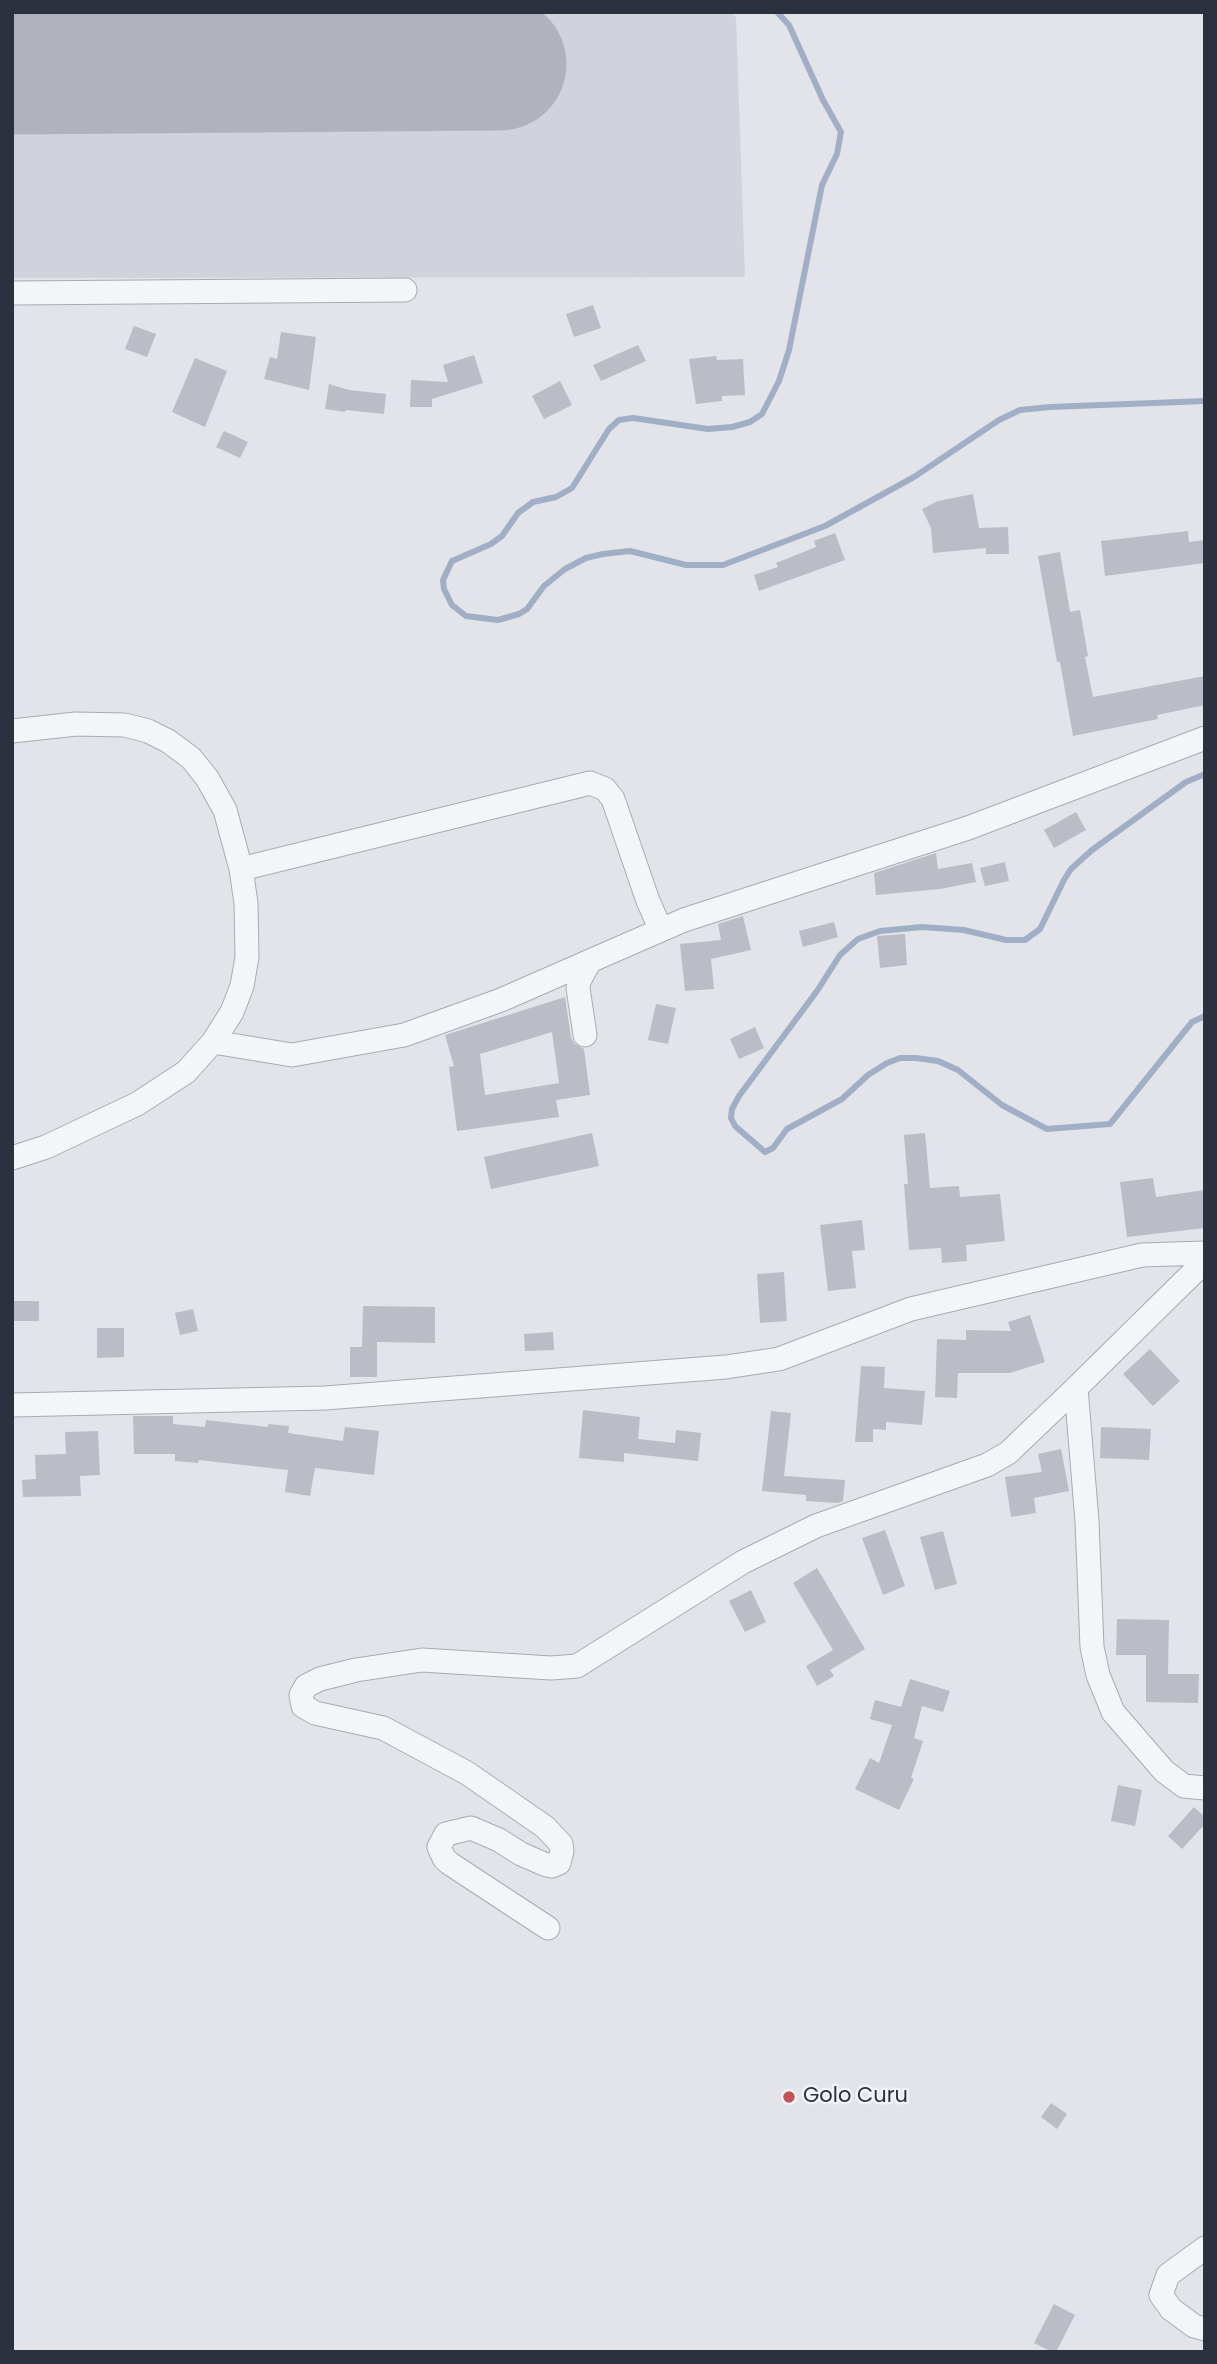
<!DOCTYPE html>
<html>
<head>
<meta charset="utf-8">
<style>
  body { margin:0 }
  #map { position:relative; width:1217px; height:2364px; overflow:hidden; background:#e2e4e9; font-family:Poppins,sans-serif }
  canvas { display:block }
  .frame { position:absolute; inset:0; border:14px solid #2b313f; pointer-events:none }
</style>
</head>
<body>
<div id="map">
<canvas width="1217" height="2364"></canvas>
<div class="frame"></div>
</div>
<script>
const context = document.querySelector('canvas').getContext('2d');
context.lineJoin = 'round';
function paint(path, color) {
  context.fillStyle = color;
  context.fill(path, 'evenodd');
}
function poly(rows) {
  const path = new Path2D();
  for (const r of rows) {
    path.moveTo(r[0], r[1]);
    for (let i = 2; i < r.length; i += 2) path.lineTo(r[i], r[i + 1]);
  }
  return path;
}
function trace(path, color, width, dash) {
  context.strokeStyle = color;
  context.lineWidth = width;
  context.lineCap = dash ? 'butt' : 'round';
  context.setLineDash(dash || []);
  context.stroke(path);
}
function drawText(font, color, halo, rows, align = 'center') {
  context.font = font + ' Poppins,sans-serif';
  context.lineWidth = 5;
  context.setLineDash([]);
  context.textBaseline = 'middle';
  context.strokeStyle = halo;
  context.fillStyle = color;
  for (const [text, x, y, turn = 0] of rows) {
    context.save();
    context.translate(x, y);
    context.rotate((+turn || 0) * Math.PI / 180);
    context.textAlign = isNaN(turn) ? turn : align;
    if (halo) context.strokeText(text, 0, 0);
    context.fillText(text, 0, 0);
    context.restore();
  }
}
const built = poly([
  [12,12,729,12,736,17,745,277,12,278]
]);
const stream = poly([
  [777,12,789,25,823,100,841,132,837,154,822,185,789,350,779,381,762,414,750,422,732,427,708,429,633,418,619,420,609,429,572,488,556,497,533,502,518,513,502,536,491,544,452,561,443,580,444,589,452,605,466,616,498,620,519,614,527,609,544,586,565,569,586,558,603,554,630,551,686,565,723,565,825,526,914,477,999,420,1020,410,1050,407,1205,401],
  [1205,774,1186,782,1092,850,1071,869,1064,880,1040,929,1025,940,1006,940,964,930,922,927,880,931,858,939,840,955,817,991,739,1096,732,1109,731,1118,735,1126,765,1152,773,1148,787,1129,842,1099,868,1075,887,1063,900,1058,916,1058,938,1061,958,1070,1002,1105,1047,1129,1110,1124,1192,1022,1205,1016]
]);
const runway = poly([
  [12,68,500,64]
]);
const building = poly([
  [593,305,601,328,574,337,566,314],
  [134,326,156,334,147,357,125,349],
  [281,332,316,337,309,390,264,379,270,357,277,359],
  [638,345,646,361,601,381,593,365],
  [474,355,483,383,432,399,432,407,410,407,411,380,448,382,443,365],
  [716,356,717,360,743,359,745,395,722,396,722,401,696,404,689,359],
  [195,358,227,371,205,427,172,412],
  [560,381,572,405,544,419,532,396],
  [329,384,349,390,386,394,384,414,346,410,345,412,325,409],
  [224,431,248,442,240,458,216,447],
  [973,494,979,528,1008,527,1009,554,986,554,986,548,933,553,931,528,922,509,938,501],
  [1188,531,1189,542,1205,540,1205,563,1105,576,1101,541],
  [835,533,845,560,759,591,754,575,778,567,776,563,816,547,814,541],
  [1060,552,1070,612,1080,610,1088,656,1085,657,1093,697,1205,676,1205,705,1157,715,1158,719,1073,736,1060,662,1057,662,1038,556],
  [1076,812,1086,830,1054,848,1044,830],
  [936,853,938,869,972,863,976,882,940,889,876,895,874,873],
  [1005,862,1009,881,985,886,980,868],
  [743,916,751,950,711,959,714,989,685,991,680,944,721,940,718,924],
  [834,922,838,937,803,947,799,931],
  [905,934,907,965,880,968,877,936],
  [565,997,571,1038,575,1044,584,1049,590,1095,556,1100,559,1117,457,1131,449,1067,454,1066,445,1035],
  [552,1032,559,1083,485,1095,480,1054],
  [656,1004,676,1008,668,1044,648,1040],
  [755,1027,764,1048,739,1059,730,1039],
  [592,1133,599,1166,491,1189,484,1157],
  [925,1133,930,1188,959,1186,960,1197,1000,1194,1005,1241,966,1245,967,1261,942,1263,941,1248,909,1250,904,1184,908,1184,904,1135],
  [1153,1178,1156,1197,1205,1190,1205,1228,1127,1237,1120,1182],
  [862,1220,865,1250,852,1251,856,1288,828,1291,820,1225],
  [784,1272,787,1321,760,1323,757,1274],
  [13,1301,39,1301,39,1321,14,1321],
  [363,1306,435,1307,435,1343,377,1342,377,1377,350,1377,350,1347,362,1347],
  [193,1309,198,1331,180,1335,175,1313],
  [1030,1315,1045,1362,1010,1373,958,1373,957,1398,935,1397,937,1339,966,1340,966,1330,1011,1331,1008,1322],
  [97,1328,124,1328,124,1357,97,1358],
  [553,1332,554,1350,525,1351,524,1334],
  [1150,1349,1180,1381,1153,1406,1123,1374],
  [861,1366,885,1367,884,1388,925,1391,922,1425,886,1422,886,1430,873,1429,873,1442,855,1442],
  [583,1410,640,1417,638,1439,675,1443,676,1430,701,1433,698,1461,624,1453,624,1462,579,1458],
  [771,1411,791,1413,784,1476,845,1480,843,1501,838,1503,806,1501,806,1495,762,1491],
  [133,1416,173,1416,173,1424,205,1427,206,1420,268,1427,268,1424,289,1426,288,1433,343,1441,345,1427,379,1431,374,1475,315,1468,310,1496,285,1492,288,1470,199,1460,198,1463,175,1461,175,1454,134,1454],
  [1101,1427,1151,1429,1149,1460,1100,1458],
  [98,1431,100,1475,80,1476,81,1496,23,1497,22,1480,36,1479,35,1455,66,1454,65,1432],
  [1061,1449,1069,1491,1034,1498,1036,1513,1011,1517,1005,1477,1042,1472,1038,1454],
  [885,1530,905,1586,883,1595,862,1538],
  [943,1531,957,1584,935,1590,920,1537],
  [817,1568,865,1649,830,1670,834,1676,817,1686,806,1666,833,1650,793,1583],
  [751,1590,766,1622,745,1632,729,1601],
  [1117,1619,1169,1620,1168,1674,1199,1674,1198,1703,1146,1702,1146,1655,1116,1655],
  [910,1679,950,1691,943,1712,922,1706,914,1738,923,1741,911,1778,914,1779,899,1810,855,1789,870,1758,879,1763,892,1725,870,1719,875,1700,901,1707],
  [1118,1785,1142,1790,1135,1826,1111,1821],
  [1194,1807,1205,1817,1205,1824,1182,1849,1168,1836],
  [1051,2103,1067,2114,1057,2129,1041,2117],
  [1054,2304,1075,2315,1056,2352,1052,2352,1034,2343]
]);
const street = poly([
  [12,293,405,290],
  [12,731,76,724,125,725,148,731,168,741,191,758,207,778,225,810,241,869,246,903,247,957,242,986,232,1012,213,1042,186,1072,137,1104,46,1147,12,1158],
  [241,869,590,783,605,789,613,799,648,901,661,930,684,920,968,828,1205,738],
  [585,1035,578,988,579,981,590,961,661,930],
  [213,1042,292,1055,404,1035,501,1000,590,961],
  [1205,1261,1076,1388,1087,1521,1092,1647,1098,1675,1113,1712,1164,1771,1184,1786,1205,1788],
  [12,1405,325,1398,726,1367,779,1359,911,1309,1142,1255,1205,1253],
  [548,1928,449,1863,444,1858,439,1847,446,1834,471,1828,499,1840,521,1854,544,1864,552,1866,559,1863,562,1851,561,1844,545,1827,467,1773,383,1728,315,1713,303,1706,301,1695,306,1686,320,1679,356,1670,422,1660,551,1668,577,1666,743,1562,816,1526,987,1465,1008,1453,1076,1388],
  [1205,2248,1168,2275,1161,2295,1171,2309,1194,2326,1205,2329]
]);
const markers = [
  [789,2097,7,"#c25359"]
];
const poiNames = [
  ["Golo Curu",803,2097]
];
paint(built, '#d0d3db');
trace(stream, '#a0afc6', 6);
trace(runway, '#b0b3bd', 133);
paint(building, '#babdc5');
trace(street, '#a7abb3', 25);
trace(street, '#f4f5f8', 23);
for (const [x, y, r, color] of markers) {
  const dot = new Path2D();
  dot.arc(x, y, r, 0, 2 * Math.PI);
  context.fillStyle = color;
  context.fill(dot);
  trace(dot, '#f1f3f7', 2.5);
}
drawText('21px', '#2b313f', '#f1f3f7', poiNames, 'left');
</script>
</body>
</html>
